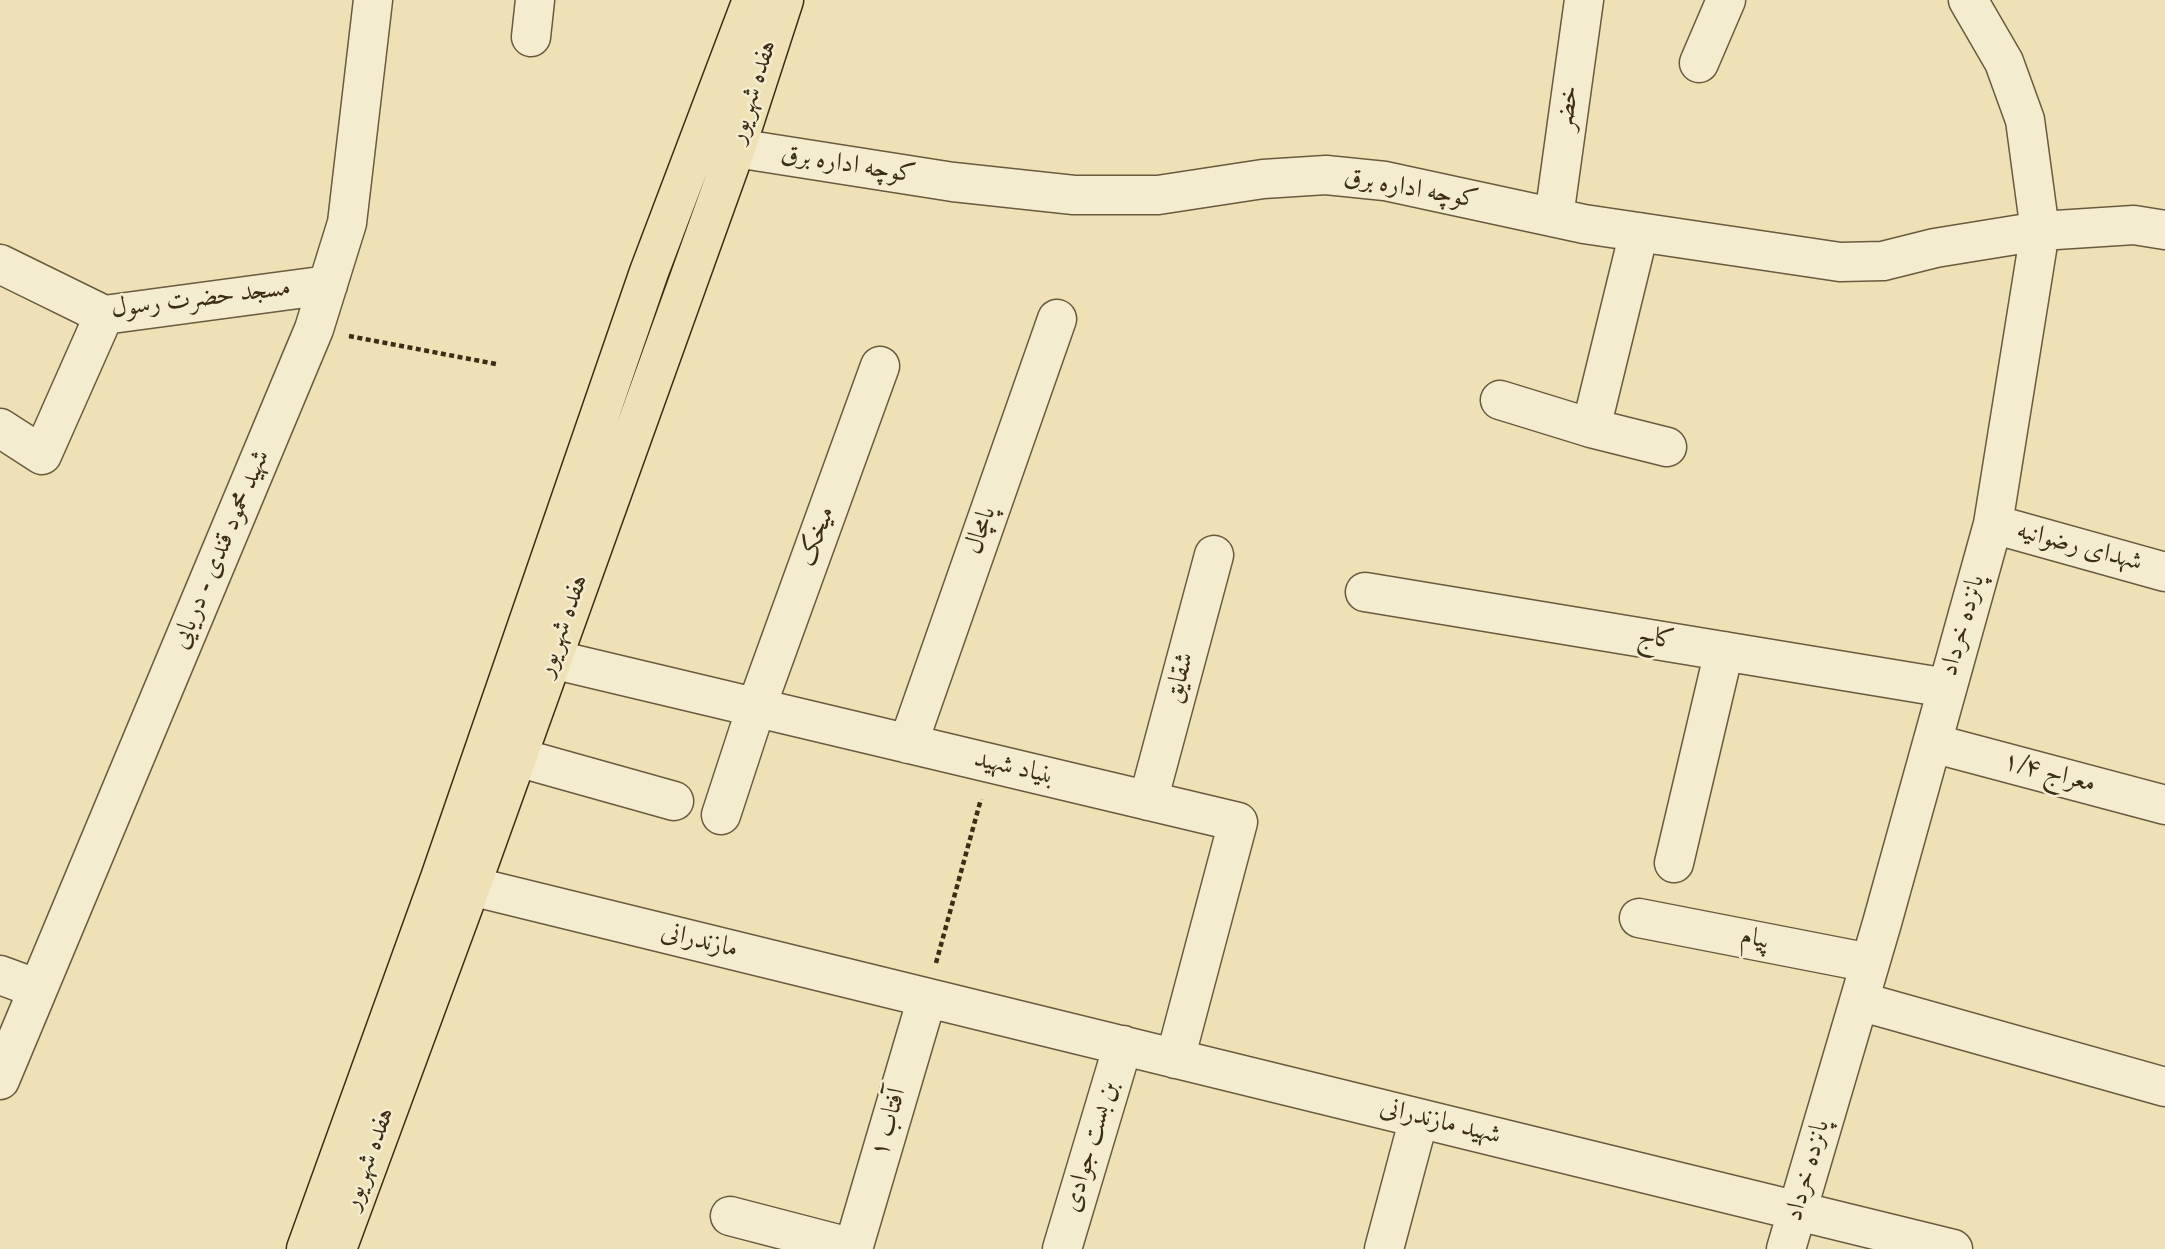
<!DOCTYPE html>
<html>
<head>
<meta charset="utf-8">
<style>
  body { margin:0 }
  canvas { display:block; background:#eee1b5 }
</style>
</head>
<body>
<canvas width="2165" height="1249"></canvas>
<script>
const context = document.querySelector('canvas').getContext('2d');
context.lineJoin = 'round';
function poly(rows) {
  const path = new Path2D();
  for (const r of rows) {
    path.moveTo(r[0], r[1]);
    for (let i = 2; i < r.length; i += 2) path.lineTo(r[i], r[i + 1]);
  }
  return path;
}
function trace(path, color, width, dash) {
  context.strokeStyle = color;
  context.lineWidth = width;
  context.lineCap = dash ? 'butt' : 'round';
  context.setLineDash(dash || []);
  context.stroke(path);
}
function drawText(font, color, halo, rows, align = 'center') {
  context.font = font + ' "IM FELL DW Pica",Amiri,serif';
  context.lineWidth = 5;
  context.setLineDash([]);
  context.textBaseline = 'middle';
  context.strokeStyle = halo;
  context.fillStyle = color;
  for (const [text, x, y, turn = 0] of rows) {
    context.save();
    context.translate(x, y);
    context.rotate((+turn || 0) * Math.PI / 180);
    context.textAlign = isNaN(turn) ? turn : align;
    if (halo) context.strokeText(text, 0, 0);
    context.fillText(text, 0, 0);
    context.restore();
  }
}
const path = poly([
  [349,336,496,364],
  [936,963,981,799]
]);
const minor = poly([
  [531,37,535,0],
  [1699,63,1726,0],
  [736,148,953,182,1074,195,1158,195,1263,179,1326,175,1385,181,1584,224,1840,262,1883,261,1935,248,2040,231,2134,225,2165,230],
  [1554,217,1584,0],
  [0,264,104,315,328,285],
  [1500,400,1591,428,1667,447],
  [0,428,42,455,104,315],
  [1591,428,1639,232],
  [1993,524,2165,572],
  [1365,592,1947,688],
  [552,659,1238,822,1175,1059],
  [1932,743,2165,805],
  [908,744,1057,319],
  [517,757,674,801],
  [1148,801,1214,555],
  [721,815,756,708,880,366],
  [1674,863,1724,651],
  [471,886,1953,1249],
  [1639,918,1870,963],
  [0,975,38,989],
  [1859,1001,2165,1087],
  [0,1080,314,329,347,223,373,0],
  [730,1216,853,1248],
  [853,1249,927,998],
  [1062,1249,1123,1045],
  [1384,1249,1419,1118],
  [1786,1249,1882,923,1993,524,2040,231,2025,120,2004,62,1968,0]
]);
const major = poly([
  [306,1249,440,878,649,272,752,0],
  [337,1249,471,886,736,148,784,0]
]);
const streetNames = [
  ["هفده شهریور",754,92,-72],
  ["خضر",1569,108,-82],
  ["کوچه اداره برق",848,166,9],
  ["کوچه اداره برق",1411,190,10],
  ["مسجد حضرت رسول",201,300,-7],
  ["پامچال",982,531,-71],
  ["میخک",818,537,-70],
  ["شهدای رضوانیه",2079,548,15],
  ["شهید محمود قندی - دریایی",222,550,-67],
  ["هفده شهریور",564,626,-70],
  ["پانزده خرداد",1964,626,-74],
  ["کاج",1656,640,9],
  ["شقایق",1181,678,-75],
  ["بنیاد شهید",1014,769,13],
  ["معراج ۱/۴",2049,774,15],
  ["پیام",1755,940,11],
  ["مازندرانی",699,942,14],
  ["آفتاب ۱",890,1123,-74],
  ["شهید مازندرانی",1440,1123,14],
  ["بن بست جوادی",1092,1147,-73],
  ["هفده شهریور",370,1159,-70],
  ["پانزده خرداد",1809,1171,-74]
];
trace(minor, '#6a5a3e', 41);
trace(major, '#3e2d16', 41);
trace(path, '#3e2d16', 4.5, [5, 3.5]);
trace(minor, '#f4eccf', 38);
trace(major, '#eee1b5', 38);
drawText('26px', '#3e2d16', '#f4eccf', streetNames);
</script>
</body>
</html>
